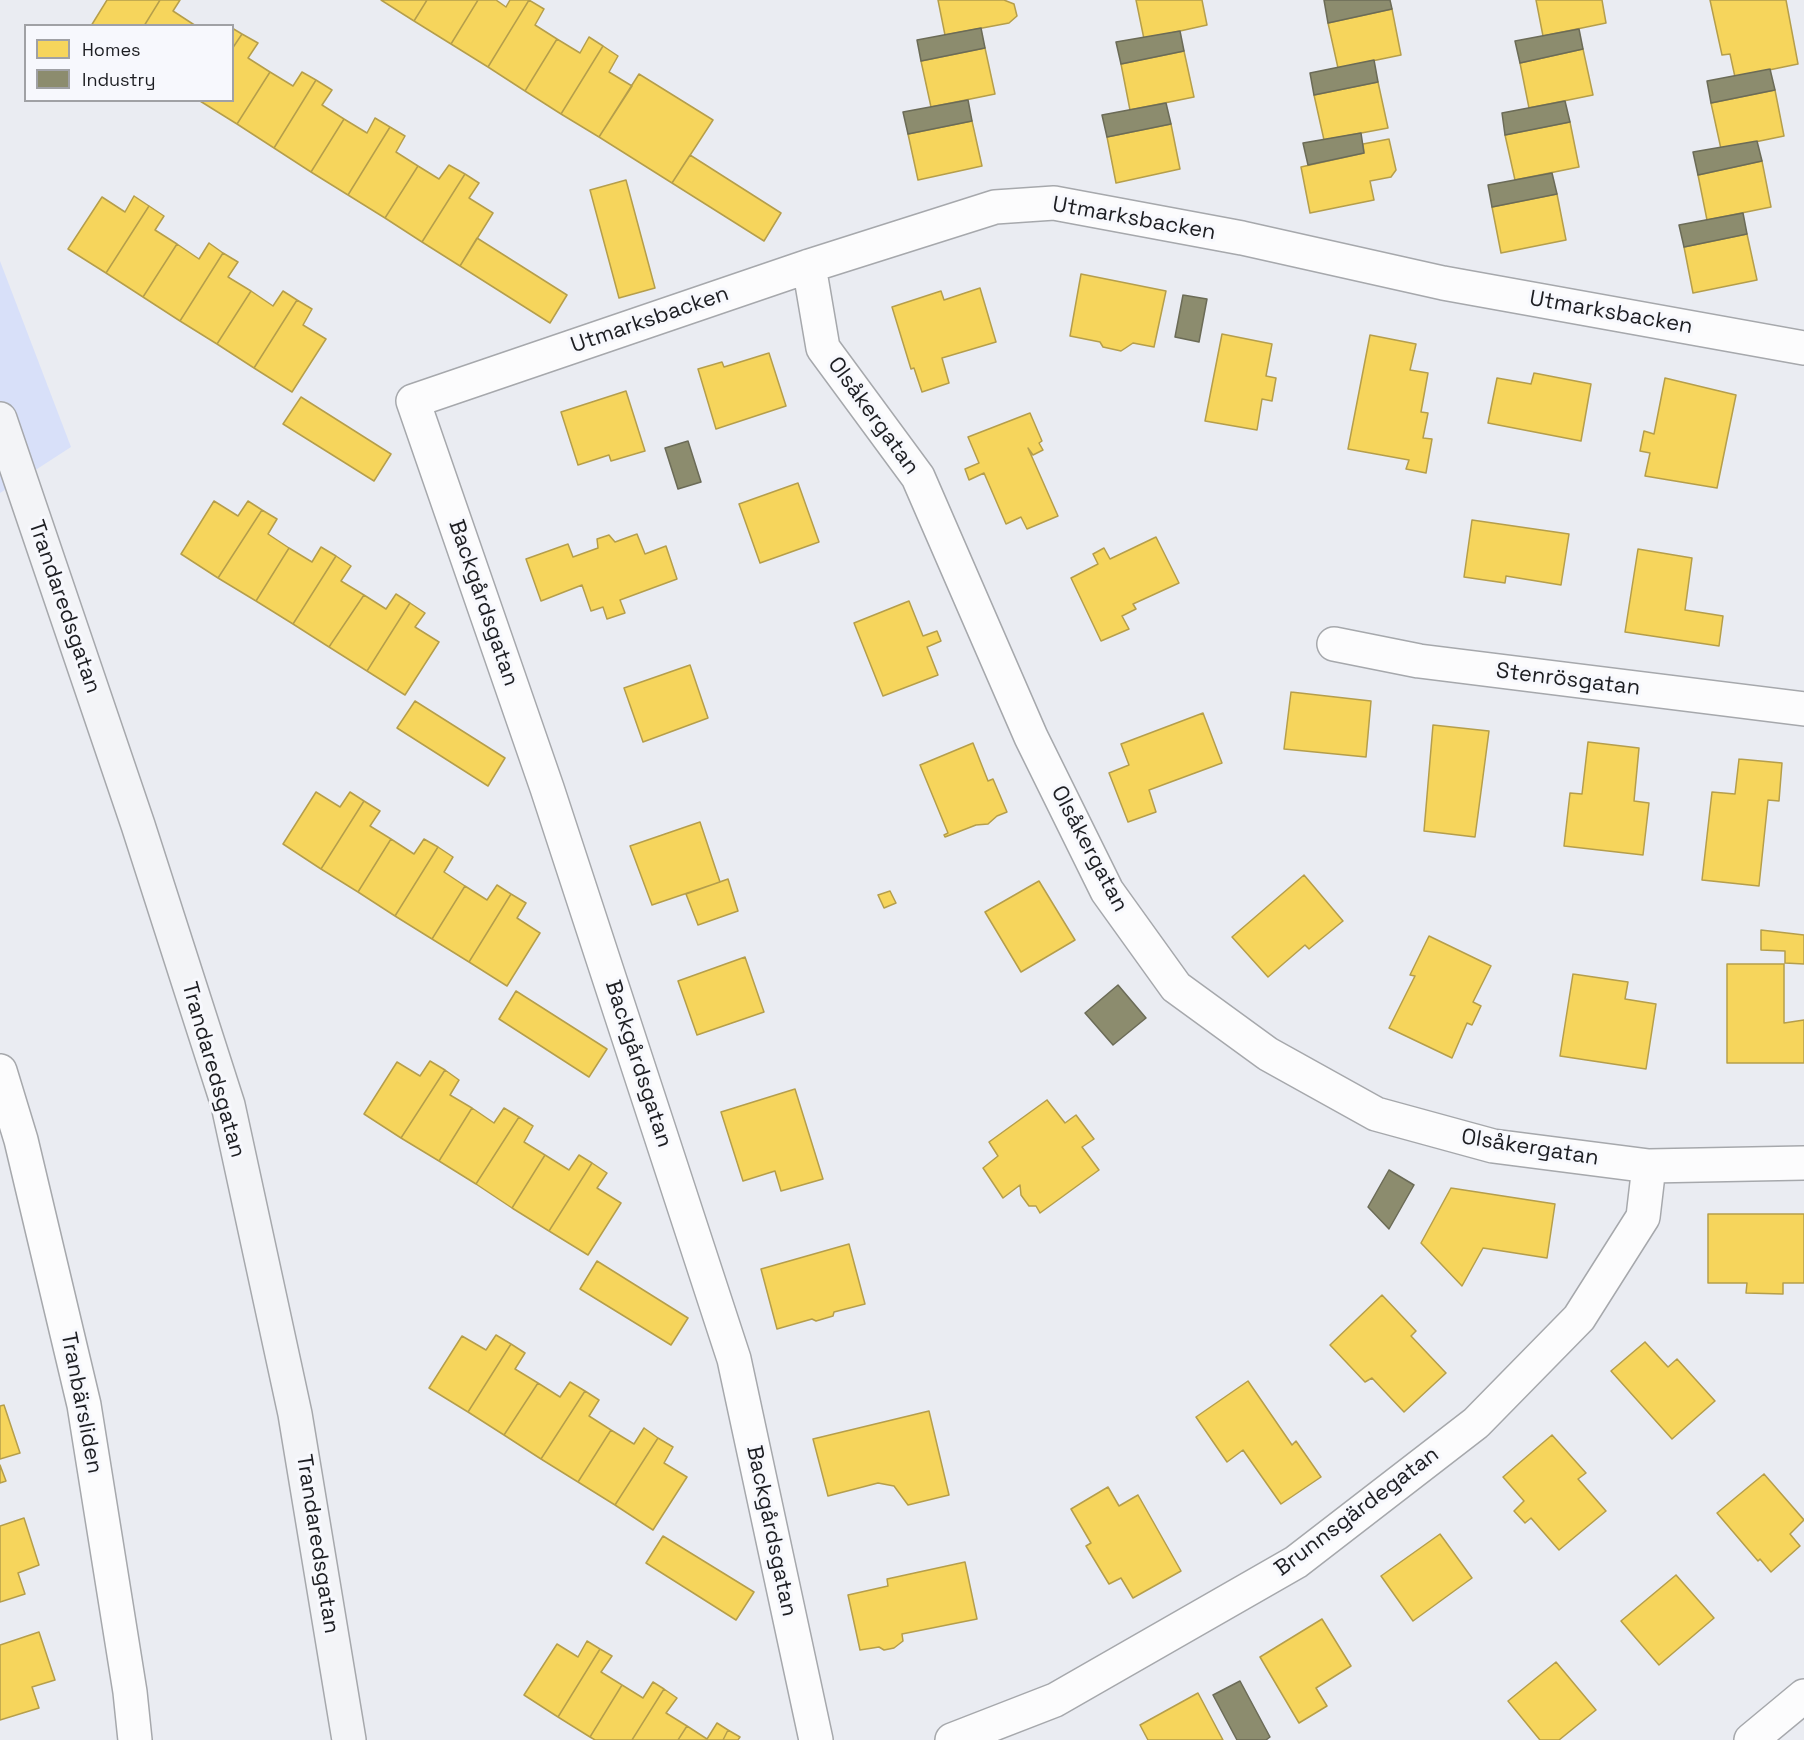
<!DOCTYPE html>
<html>
<head>
<meta charset="utf-8">
<style>
  body { margin:0 }
  #map { position:relative; width:1804px; height:1740px; overflow:hidden; background:#eaecf2; font-family:"Space Grotesk",sans-serif }
  canvas { display:block }
  .legend { position:absolute; left:24px; top:24px; width:210px; height:78px; box-sizing:border-box; background:#f7f8fd; border:2px solid #a0a1a5; margin:0; padding:8px 10px; list-style:none; font-size:18px; color:#1d1e22 }
  .legend li { display:flex; align-items:center; gap:12px; height:30px }
  .legend b { width:30px; border:2px solid #a0a1a5 }
</style>
</head>
<body>
<div id="map">
<canvas width="1804" height="1740"></canvas>
<ul class="legend">
<li><b style="height:16px;background:#f6d55c"></b>Homes</li>
<li><b style="height:16px;background:#8c8c6e"></b>Industry</li>
</ul>
</div>
<script>
const context = document.querySelector('canvas').getContext('2d');
context.lineJoin = 'round';
function paint(path, color) {
  context.fillStyle = color;
  context.fill(path, 'evenodd');
}
function poly(rows) {
  const path = new Path2D();
  for (const r of rows) {
    path.moveTo(r[0], r[1]);
    for (let i = 2; i < r.length; i += 2) path.lineTo(r[i], r[i + 1]);
  }
  return path;
}
function trace(path, color, width, dash) {
  context.strokeStyle = color;
  context.lineWidth = width;
  context.lineCap = dash ? 'butt' : 'round';
  context.setLineDash(dash || []);
  context.stroke(path);
}
function drawText(font, color, halo, rows, align = 'center') {
  context.font = font + ' "Space Grotesk",sans-serif';
  context.lineWidth = 6;
  context.setLineDash([]);
  context.textBaseline = 'middle';
  context.strokeStyle = halo;
  context.fillStyle = color;
  for (const [text, x, y, turn = 0] of rows) {
    context.save();
    context.translate(x, y);
    context.rotate((+turn || 0) * Math.PI / 180);
    context.textAlign = isNaN(turn) ? turn : align;
    if (halo) context.strokeText(text, 0, 0);
    context.fillText(text, 0, 0);
    context.restore();
  }
}
const green = poly([
  [0,261,71,447,0,493]
]);
const homes = poly([
  [107,0,160,0,144,26,91,26,107,0],
  [160,0,180,0,173,11,196,26,144,26,160,0],
  [381,0,427,0,414,21,381,0],
  [427,0,478,0,451,44,414,21,427,0],
  [478,0,496,0,506,7,510,0,529,0,488,67,451,44,478,0],
  [529,0,544,9,535,25,557,39,525,91,488,67,529,0],
  [938,0,1004,0,1014,4,1017,16,1009,23,945,35,938,0],
  [1136,0,1202,0,1207,25,1144,39,1136,0],
  [1536,0,1602,0,1606,23,1543,36,1536,0],
  [1710,0,1786,0,1798,64,1735,77,1730,54,1722,55,1710,0],
  [1392,9,1401,55,1338,68,1328,23,1392,9],
  [232,28,242,34,232,49,232,28],
  [242,34,258,43,248,58,270,72,237,124,200,101,232,100,232,49,242,34],
  [589,37,603,46,561,114,525,91,557,39,580,53,589,37],
  [603,46,618,56,609,72,632,86,599,137,561,114,603,46],
  [985,48,995,94,931,107,921,61,985,48],
  [1583,49,1593,95,1529,108,1520,63,1583,49],
  [1184,51,1194,97,1130,110,1121,64,1184,51],
  [270,72,293,86,302,72,316,80,274,148,237,124,270,72],
  [639,74,713,120,672,183,599,137,639,74],
  [316,80,332,90,322,105,344,119,311,172,274,148,316,80],
  [1378,82,1388,128,1324,140,1314,95,1378,82],
  [1775,90,1784,136,1721,149,1711,103,1775,90],
  [375,118,390,127,348,195,311,172,344,119,367,133,375,118],
  [972,121,982,166,918,180,908,134,972,121],
  [1570,122,1579,167,1515,180,1505,135,1570,122],
  [1171,124,1180,169,1116,183,1107,137,1171,124],
  [390,127,405,136,396,152,418,166,385,218,348,195,390,127],
  [1389,139,1396,170,1391,177,1370,181,1374,200,1310,213,1301,167,1364,153,1363,144,1389,139],
  [690,155,781,213,764,241,672,183,690,155],
  [1762,161,1771,207,1707,220,1698,175,1762,161],
  [449,165,465,174,422,242,385,218,418,166,439,179,449,165],
  [465,174,479,183,469,198,493,213,460,266,422,242,465,174],
  [626,180,655,288,619,298,590,190,626,180],
  [1557,194,1566,240,1501,253,1492,207,1557,194],
  [134,196,149,206,106,273,68,249,102,197,125,212,134,196],
  [149,206,164,216,155,230,177,244,143,297,106,273,149,206],
  [1747,234,1757,280,1693,293,1684,247,1747,234],
  [477,238,567,295,550,323,460,266,477,238],
  [209,243,223,253,180,321,143,297,177,244,199,259,209,243],
  [223,253,238,262,228,277,251,291,217,344,180,321,223,253],
  [1081,274,1166,291,1154,347,1133,343,1121,351,1103,347,1100,342,1070,336,1081,274],
  [980,288,996,342,942,358,949,383,922,392,914,368,911,369,892,307,941,291,944,300,980,288],
  [251,291,273,306,283,291,297,300,254,368,217,344,251,291],
  [297,300,312,309,303,325,326,339,292,392,254,368,297,300],
  [1222,334,1272,344,1266,376,1276,378,1272,401,1262,399,1257,430,1205,421,1222,334],
  [1370,335,1416,344,1410,370,1428,373,1421,412,1428,413,1423,438,1432,439,1426,473,1406,469,1409,460,1348,449,1370,335],
  [769,353,786,406,716,429,698,369,722,362,724,367,769,353],
  [1534,373,1591,384,1581,441,1488,423,1497,378,1531,384,1534,373],
  [1665,378,1736,395,1717,488,1645,476,1650,453,1640,451,1644,431,1654,434,1665,378],
  [626,391,645,451,611,461,609,455,578,465,561,412,626,391],
  [301,397,391,454,374,481,283,424,301,397],
  [1030,413,1042,441,1039,443,1043,450,1033,455,1028,448,1058,516,1027,529,1021,517,1006,524,984,473,969,480,965,469,979,463,968,437,1030,413],
  [798,483,819,542,760,563,739,504,798,483],
  [214,501,238,516,248,501,262,510,218,578,181,554,214,501],
  [262,510,277,519,268,534,289,548,256,601,218,578,262,510],
  [1472,520,1569,534,1561,585,1506,576,1505,583,1464,577,1472,520],
  [637,534,645,554,666,546,677,579,620,600,625,613,607,619,603,607,591,611,582,585,541,601,526,559,568,544,573,557,598,548,597,539,609,535,615,542,637,534],
  [1156,537,1179,583,1133,604,1136,609,1122,616,1129,629,1101,641,1071,578,1098,564,1093,554,1104,548,1110,559,1156,537],
  [321,547,336,556,293,624,256,601,289,548,312,562,321,547],
  [1638,549,1692,558,1685,610,1723,616,1719,646,1625,632,1638,549],
  [336,556,351,566,341,581,364,595,329,647,293,624,336,556],
  [396,594,410,603,367,671,329,647,364,595,386,609,396,594],
  [909,601,923,636,937,631,941,641,927,647,938,675,883,696,854,623,909,601],
  [410,603,425,613,415,627,439,642,405,695,367,671,410,603],
  [690,665,708,718,643,742,624,688,690,665],
  [1291,692,1371,701,1366,757,1284,749,1291,692],
  [415,701,505,758,488,786,397,728,415,701],
  [1203,713,1222,763,1149,790,1156,812,1128,822,1109,773,1129,765,1121,744,1203,713],
  [1433,725,1489,731,1475,837,1424,831,1433,725],
  [1588,742,1639,748,1634,801,1649,803,1643,855,1564,846,1570,793,1582,794,1588,742],
  [973,743,988,781,993,779,1007,812,997,816,988,824,976,825,945,837,944,835,948,833,920,765,973,743],
  [1739,759,1782,763,1779,801,1768,800,1759,886,1702,880,1712,792,1735,794,1739,759],
  [316,792,340,807,350,792,364,801,321,869,283,844,316,792],
  [364,801,380,811,370,826,391,839,358,892,321,869,364,801],
  [700,822,720,882,652,905,630,846,700,822],
  [391,839,414,854,424,839,438,847,395,916,358,892,391,839],
  [438,847,453,857,444,872,465,886,432,939,395,916,438,847],
  [1304,875,1343,921,1309,949,1305,945,1268,977,1232,937,1304,875],
  [728,879,738,911,698,925,686,894,728,879],
  [1039,881,1075,940,1021,972,985,912,1039,881],
  [497,885,511,894,469,962,432,939,465,886,487,900,497,885],
  [890,891,896,903,884,908,878,895,890,891],
  [511,894,526,903,517,918,540,933,507,986,469,962,511,894],
  [1761,930,1804,935,1804,964,1785,963,1785,951,1761,950,1761,930],
  [1429,936,1491,966,1473,1002,1481,1006,1472,1025,1467,1023,1452,1058,1389,1028,1415,976,1410,975,1429,936],
  [745,957,764,1012,697,1035,678,981,745,957],
  [1727,964,1784,964,1784,1023,1804,1020,1804,1063,1727,1063,1727,964],
  [1573,974,1628,982,1625,999,1656,1004,1646,1069,1560,1056,1573,974],
  [516,991,607,1049,589,1077,499,1019,516,991],
  [430,1061,445,1070,401,1138,364,1114,397,1062,420,1076,430,1061],
  [445,1070,459,1080,450,1095,472,1108,439,1161,401,1138,445,1070],
  [795,1089,823,1179,781,1191,775,1171,743,1181,721,1112,795,1089],
  [1047,1100,1065,1123,1076,1115,1094,1139,1082,1147,1099,1170,1040,1213,1036,1206,1029,1206,1021,1195,1020,1185,1003,1198,983,1168,998,1156,989,1142,1047,1100],
  [472,1108,494,1123,504,1108,519,1117,476,1184,439,1161,472,1108],
  [519,1117,533,1126,524,1142,545,1155,512,1208,476,1184,519,1117],
  [545,1155,569,1170,579,1155,592,1163,549,1231,512,1208,545,1155],
  [592,1163,607,1173,597,1188,621,1203,588,1255,549,1231,592,1163],
  [1451,1188,1555,1204,1547,1258,1483,1248,1462,1286,1421,1243,1451,1188],
  [1708,1214,1804,1214,1804,1283,1783,1283,1783,1294,1746,1293,1747,1283,1708,1283,1708,1214],
  [849,1244,865,1304,834,1312,833,1316,816,1321,812,1319,777,1329,761,1269,849,1244],
  [597,1261,688,1318,671,1345,580,1289,597,1261],
  [1382,1295,1416,1331,1411,1336,1446,1373,1404,1412,1372,1378,1365,1382,1330,1345,1382,1295],
  [496,1335,511,1344,468,1412,429,1388,462,1336,486,1350,496,1335],
  [1645,1342,1668,1367,1677,1359,1715,1401,1672,1439,1611,1371,1645,1342],
  [511,1344,525,1353,515,1369,538,1383,504,1435,468,1412,511,1344],
  [1248,1381,1292,1445,1296,1441,1321,1477,1281,1504,1243,1450,1227,1462,1196,1417,1248,1381],
  [570,1382,585,1391,541,1459,504,1435,538,1383,560,1397,570,1382],
  [585,1391,599,1400,589,1416,611,1430,578,1482,541,1459,585,1391],
  [4,1405,20,1453,0,1459,0,1406,4,1405],
  [929,1411,949,1495,908,1505,894,1486,878,1483,828,1496,813,1439,929,1411],
  [644,1428,658,1438,615,1505,578,1482,611,1430,634,1444,644,1428],
  [1552,1435,1586,1473,1578,1479,1606,1511,1559,1550,1531,1518,1525,1523,1514,1511,1524,1501,1503,1477,1552,1435],
  [658,1438,673,1447,664,1463,687,1477,653,1530,615,1505,658,1438],
  [0,1465,6,1481,0,1483,0,1465],
  [1764,1474,1804,1520,1790,1534,1800,1546,1771,1572,1760,1559,1758,1561,1717,1513,1764,1474],
  [1108,1487,1119,1506,1138,1495,1181,1571,1133,1598,1121,1578,1109,1584,1086,1546,1091,1543,1071,1509,1108,1487],
  [24,1518,39,1565,18,1573,25,1594,0,1602,0,1526,24,1518],
  [1440,1534,1472,1578,1413,1621,1381,1576,1440,1534],
  [663,1536,754,1592,736,1620,646,1563,663,1536],
  [965,1562,977,1619,902,1634,903,1641,894,1648,884,1650,879,1647,860,1650,848,1595,888,1586,887,1579,965,1562],
  [1676,1575,1714,1618,1659,1665,1621,1621,1676,1575],
  [1322,1619,1351,1666,1316,1688,1327,1706,1299,1723,1260,1657,1322,1619],
  [39,1632,55,1680,32,1687,39,1708,0,1720,0,1645,39,1632],
  [587,1641,600,1649,558,1717,524,1695,557,1644,578,1657,587,1641],
  [600,1649,612,1656,601,1672,622,1685,590,1737,558,1717,600,1649],
  [1556,1662,1596,1710,1559,1740,1540,1740,1508,1701,1556,1662],
  [653,1682,664,1689,632,1740,595,1740,590,1737,622,1685,643,1698,653,1682],
  [664,1689,677,1698,666,1713,687,1726,678,1740,632,1740,664,1689],
  [1198,1693,1223,1740,1148,1740,1140,1725,1198,1693],
  [717,1723,728,1730,723,1740,678,1740,687,1726,707,1739,717,1723],
  [728,1730,740,1737,738,1740,723,1740,728,1730]
]);
const industry = poly([
  [1324,0,1390,0,1392,9,1328,23,1324,0],
  [981,28,985,48,921,61,917,40,981,28],
  [1579,29,1583,49,1520,63,1515,41,1579,29],
  [1180,31,1184,51,1121,64,1116,42,1180,31],
  [1374,60,1378,82,1314,95,1310,73,1374,60],
  [1770,69,1775,90,1711,103,1707,81,1770,69],
  [968,100,972,121,908,134,903,112,968,100],
  [1565,101,1570,122,1505,135,1502,113,1565,101],
  [1166,103,1171,124,1107,137,1102,115,1166,103],
  [1361,133,1364,153,1308,165,1303,143,1361,133],
  [1757,141,1762,161,1698,175,1693,152,1757,141],
  [1552,173,1557,194,1492,207,1488,185,1552,173],
  [1743,213,1747,234,1684,247,1679,225,1743,213],
  [1183,295,1207,299,1199,342,1175,337,1183,295],
  [688,441,701,482,678,489,665,448,688,441],
  [1118,985,1146,1018,1113,1045,1085,1013,1118,985],
  [1389,1170,1414,1185,1389,1229,1368,1207,1389,1170],
  [1240,1681,1270,1737,1266,1740,1237,1740,1213,1695,1240,1681]
]);
const street = poly([
  [809,266,823,348,918,477,1031,737,1107,891,1176,987,1268,1054,1376,1114,1493,1146,1649,1166,1804,1163],
  [1334,644,1419,661,1804,709],
  [0,1071,21,1140,84,1405,130,1692,135,1740],
  [816,1740,734,1359,547,788,413,401,809,266,995,207,1054,203,1242,238,1443,283,1804,348],
  [952,1740,1055,1700,1296,1562,1476,1423,1579,1318,1643,1217,1649,1166],
  [1751,1740,1804,1696]
]);
const secondary = poly([
  [0,419,138,825,228,1105,295,1414,349,1740]
]);
const streetNames = [
  ["Utmarksbacken",1134,219,10],
  ["Utmarksbacken",1611,313,10],
  ["Utmarksbacken",650,320,-19],
  ["Olsåkergatan",873,416,54],
  ["Backgårdsgatan",483,603,71],
  ["Trandaredsgatan",64,607,71],
  ["Stenrösgatan",1568,680,7],
  ["Olsåkergatan",1089,849,62],
  ["Backgårdsgatan",638,1064,72],
  ["Trandaredsgatan",213,1070,74],
  ["Olsåkergatan",1530,1148,9],
  ["Tranbärsliden",81,1403,79],
  ["Brunnsgärdegatan",1357,1512,-37],
  ["Backgårdsgatan",771,1531,78],
  ["Trandaredsgatan",317,1544,81]
];
paint(green, '#d8e0f9');
paint(homes, '#f6d55c');
trace(homes, '#b59e4b', 1.5);
paint(industry, '#8c8c6e');
trace(industry, '#6b6b57', 1.5);
trace(street, '#a6a8ac', 36);
trace(secondary, '#a6a8ac', 36);
trace(street, '#fcfcfd', 33);
trace(secondary, '#f3f4f7', 33);
drawText('22px', '#1d1e22', '#f7f8fd', streetNames);
</script>
</body>
</html>
